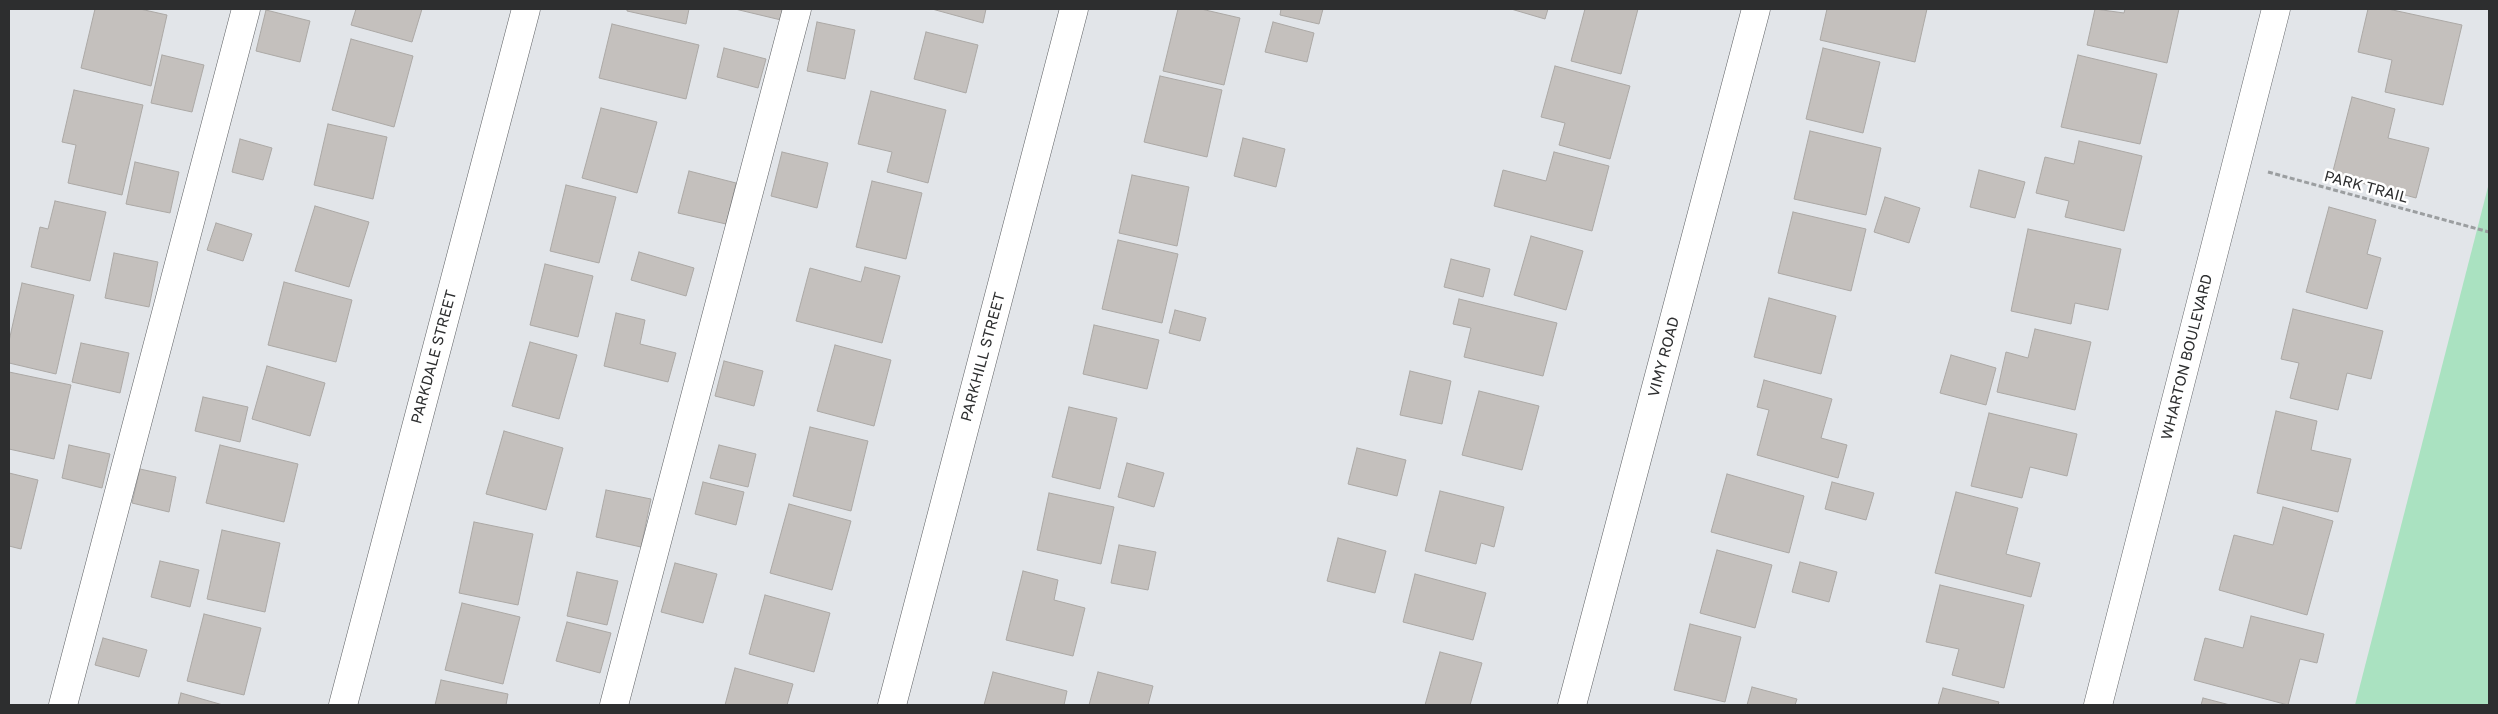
<!DOCTYPE html>
<html>
<head>
<meta charset="utf-8">
<style>
  body { margin:0 }
  #map { position:relative; width:2498px; height:714px; overflow:hidden; background:#e2e5e9; font-family:"Golos Text",sans-serif }
  canvas { display:block }
  .frame { position:absolute; inset:0; border:10px solid #2d2e2f; pointer-events:none }
</style>
</head>
<body>
<div id="map">
<canvas width="2498" height="714"></canvas>
<div class="frame"></div>
</div>
<script>
const context = document.querySelector('canvas').getContext('2d');
context.lineJoin = 'round';
function paint(path, color) {
  context.fillStyle = color;
  context.fill(path, 'evenodd');
}
function poly(rows) {
  const path = new Path2D();
  for (const r of rows) {
    path.moveTo(r[0], r[1]);
    for (let i = 2; i < r.length; i += 2) path.lineTo(r[i], r[i + 1]);
  }
  return path;
}
function trace(path, color, width, dash) {
  context.strokeStyle = color;
  context.lineWidth = width;
  context.lineCap = dash ? 'butt' : 'round';
  context.setLineDash(dash || []);
  context.stroke(path);
}
function drawText(font, color, halo, rows, align = 'center') {
  context.font = font + ' "Golos Text",sans-serif';
  context.lineWidth = 5;
  context.setLineDash([]);
  context.textBaseline = 'middle';
  context.strokeStyle = halo;
  context.fillStyle = color;
  for (const [text, x, y, turn = 0] of rows) {
    context.save();
    context.translate(x, y);
    context.rotate((+turn || 0) * Math.PI / 180);
    context.textAlign = isNaN(turn) ? turn : align;
    if (halo) context.strokeText(text, 0, 0);
    context.fillText(text, 0, 0);
    context.restore();
  }
}
const green = poly([
  [2489,183,2489,705,2355,705]
]);
const building = poly([
  [95,9,140,9,167,15,151,86,81,68,95,9],
  [356,9,422,9,412,42,351,25,356,9],
  [627,9,689,9,686,24,627,11,627,9],
  [735,9,783,9,781,20,735,9],
  [932,9,986,9,983,23,932,9],
  [1178,9,1201,9,1240,18,1224,85,1163,71,1178,9],
  [1281,9,1323,9,1319,24,1280,15,1281,9],
  [1511,9,1548,9,1545,19,1511,9],
  [1585,9,1638,9,1621,74,1571,61,1585,9],
  [1827,9,1927,9,1915,62,1820,40,1827,9],
  [2095,9,2124,13,2125,9,2179,9,2167,63,2087,45,2095,9],
  [2368,9,2388,9,2462,25,2443,105,2385,92,2392,60,2358,52,2368,9],
  [266,10,310,21,300,62,256,51,266,10],
  [817,22,855,30,845,79,807,71,817,22],
  [1273,22,1314,33,1307,62,1265,52,1273,22],
  [612,24,699,45,686,99,599,78,612,24],
  [926,32,978,45,966,93,914,79,926,32],
  [351,39,413,56,394,127,332,110,351,39],
  [724,48,766,59,758,88,717,77,724,48],
  [1823,48,1880,62,1863,133,1806,119,1823,48],
  [162,55,204,65,192,112,151,103,162,55],
  [2078,55,2157,74,2140,144,2061,127,2078,55],
  [1555,66,1630,86,1610,159,1559,145,1565,123,1541,117,1555,66],
  [1160,76,1222,90,1207,157,1144,142,1160,76],
  [74,90,143,105,122,195,68,183,76,145,62,142,74,90],
  [871,91,946,110,928,183,887,172,892,152,858,144,871,91],
  [2352,97,2395,109,2388,138,2429,148,2416,198,2332,175,2352,97],
  [601,108,657,122,637,193,582,178,601,108],
  [328,124,387,137,373,199,314,185,328,124],
  [1810,131,1881,148,1866,215,1794,199,1810,131],
  [1243,138,1285,149,1276,187,1234,176,1243,138],
  [240,139,272,148,263,180,232,172,240,139],
  [2079,141,2142,156,2124,231,2065,217,2069,201,2036,193,2045,157,2074,164,2079,141],
  [782,152,828,163,817,208,771,196,782,152],
  [1554,152,1609,166,1592,231,1494,206,1503,170,1546,181,1554,152],
  [135,162,179,172,170,213,126,204,135,162],
  [1979,170,2025,182,2015,218,1970,207,1979,170],
  [689,171,736,183,726,224,678,213,689,171],
  [1132,175,1189,187,1177,246,1119,233,1132,175],
  [872,181,922,193,906,259,856,247,872,181],
  [566,185,616,197,599,263,550,251,566,185],
  [1885,197,1920,208,1909,243,1874,232,1885,197],
  [55,201,106,212,90,281,31,267,40,227,48,229,55,201],
  [315,206,369,222,349,287,295,271,315,206],
  [2329,207,2376,220,2367,254,2381,258,2367,309,2306,292,2329,207],
  [1793,212,1866,229,1851,291,1778,273,1793,212],
  [216,223,252,234,243,261,207,250,216,223],
  [2028,229,2121,249,2108,310,2075,303,2071,324,2011,311,2028,229],
  [1531,236,1583,251,1566,310,1514,295,1531,236],
  [1118,240,1178,254,1162,323,1102,309,1118,240],
  [639,252,694,268,686,296,631,280,639,252],
  [114,253,158,262,149,307,105,298,114,253],
  [1451,259,1490,269,1483,297,1444,287,1451,259],
  [545,264,593,276,578,337,530,325,545,264],
  [865,267,900,276,882,343,796,321,810,268,861,282,865,267],
  [284,282,352,300,336,362,268,345,284,282],
  [22,283,74,295,56,374,9,363,9,341,22,283],
  [1769,298,1836,316,1821,374,1754,357,1769,298],
  [1459,299,1557,323,1543,376,1464,357,1471,328,1453,324,1459,299],
  [2293,309,2383,331,2371,379,2347,373,2338,410,2290,398,2299,363,2281,359,2293,309],
  [1175,310,1206,318,1200,341,1169,333,1175,310],
  [616,313,645,320,640,344,676,353,668,382,604,366,616,313],
  [1094,325,1159,340,1147,389,1083,374,1094,325],
  [2035,329,2091,342,2075,410,1997,392,2006,352,2028,358,2035,329],
  [530,342,577,355,559,419,512,406,530,342],
  [81,343,129,353,120,393,72,382,81,343],
  [835,345,891,360,874,426,817,411,835,345],
  [1951,355,1996,368,1986,405,1940,393,1951,355],
  [724,361,763,371,754,406,715,396,724,361],
  [267,366,325,383,310,436,252,419,267,366],
  [1410,371,1451,381,1442,424,1400,415,1410,371],
  [9,372,71,385,54,459,9,449,9,372],
  [1764,380,1832,399,1821,438,1847,445,1838,478,1757,455,1769,410,1757,407,1764,380],
  [1479,391,1539,406,1522,470,1462,455,1479,391],
  [203,397,248,407,240,442,195,431,203,397],
  [1069,407,1117,418,1100,489,1052,477,1069,407],
  [2276,411,2317,421,2311,450,2351,459,2338,512,2257,493,2276,411],
  [1989,413,2077,434,2067,476,2030,467,2022,498,1971,486,1989,413],
  [810,427,868,441,851,511,793,496,810,427],
  [504,431,563,448,546,510,486,494,504,431],
  [69,445,110,454,102,488,62,478,69,445],
  [220,445,298,464,284,522,206,503,220,445],
  [719,445,756,454,748,487,710,478,719,445],
  [1357,448,1406,460,1397,496,1348,484,1357,448],
  [1127,463,1164,473,1154,507,1118,497,1127,463],
  [140,469,176,477,169,512,132,503,140,469],
  [9,473,38,480,21,549,9,546,9,473],
  [1727,474,1804,496,1789,553,1711,532,1727,474],
  [703,482,744,492,736,525,695,514,703,482],
  [1832,482,1874,493,1866,520,1825,509,1832,482],
  [606,490,651,499,641,547,596,537,606,490],
  [1440,491,1504,507,1494,547,1481,543,1476,564,1425,551,1440,491],
  [1956,492,2018,508,2006,554,2040,563,2031,597,1935,573,1956,492],
  [1049,493,1114,507,1101,564,1037,550,1049,493],
  [789,504,851,521,832,590,770,573,789,504],
  [2283,507,2333,521,2307,615,2219,590,2234,535,2273,545,2283,507],
  [474,522,533,534,518,605,459,593,474,522],
  [222,530,280,543,265,612,207,599,222,530],
  [1338,538,1386,551,1375,593,1327,581,1338,538],
  [1119,545,1156,552,1148,590,1111,583,1119,545],
  [1717,550,1772,565,1755,628,1700,613,1717,550],
  [160,561,199,570,190,607,151,597,160,561],
  [1800,562,1837,572,1829,602,1792,592,1800,562],
  [675,563,717,574,703,623,661,612,675,563],
  [1023,571,1058,580,1054,600,1085,608,1073,656,1006,640,1023,571],
  [577,572,618,581,607,625,567,616,577,572],
  [1415,574,1486,593,1473,640,1403,622,1415,574],
  [1940,585,2024,605,2004,688,1952,675,1959,649,1926,642,1940,585],
  [765,595,830,613,814,672,749,654,765,595],
  [462,603,520,617,503,684,445,670,462,603],
  [204,614,261,628,244,695,187,681,204,614],
  [2251,616,2324,634,2317,663,2300,659,2288,705,2194,680,2205,638,2243,648,2251,616],
  [567,622,611,633,600,673,556,661,567,622],
  [1690,624,1741,637,1725,702,1674,690,1690,624],
  [103,638,147,650,139,677,95,665,103,638],
  [1440,652,1482,663,1470,705,1425,705,1440,652],
  [735,668,793,684,787,705,725,705,735,668],
  [993,672,1067,691,1064,705,984,705,993,672],
  [1098,672,1153,686,1148,705,1089,705,1098,672],
  [441,680,508,694,506,705,435,705,441,680],
  [1752,687,1797,699,1795,705,1747,705,1752,687],
  [1943,688,1999,702,1998,705,1938,705,1943,688],
  [181,693,223,705,178,705,181,693],
  [2203,698,2230,705,2201,705,2203,698]
]);
const path = poly([
  [2268,172,2489,232]
]);
const minor = poly([
  [63,705,246,9],
  [343,705,526,9],
  [614,705,797,9],
  [892,705,1074,9],
  [1572,705,1756,9],
  [2098,705,2276,9]
]);
const streetNames = [
  ["PARK TRAIL",2366,187,15],
  ["PARKDALE STREET",434,357,-75],
  ["PARKHILL STREET",983,357,-75],
  ["VIMY ROAD",1664,357,-75],
  ["WHARTON BOULEVARD",2187,357,-76]
];
paint(green, '#aae2c1');
paint(building, '#c4c0bd');
trace(building, '#aba8a5', 1);
trace(minor, '#616366', 29);
trace(path, '#9b9ea0', 3, [5, 2.5]);
trace(minor, '#fff', 28);
drawText('15px', '#2d2e2f', '#fff', streetNames);
</script>
</body>
</html>
